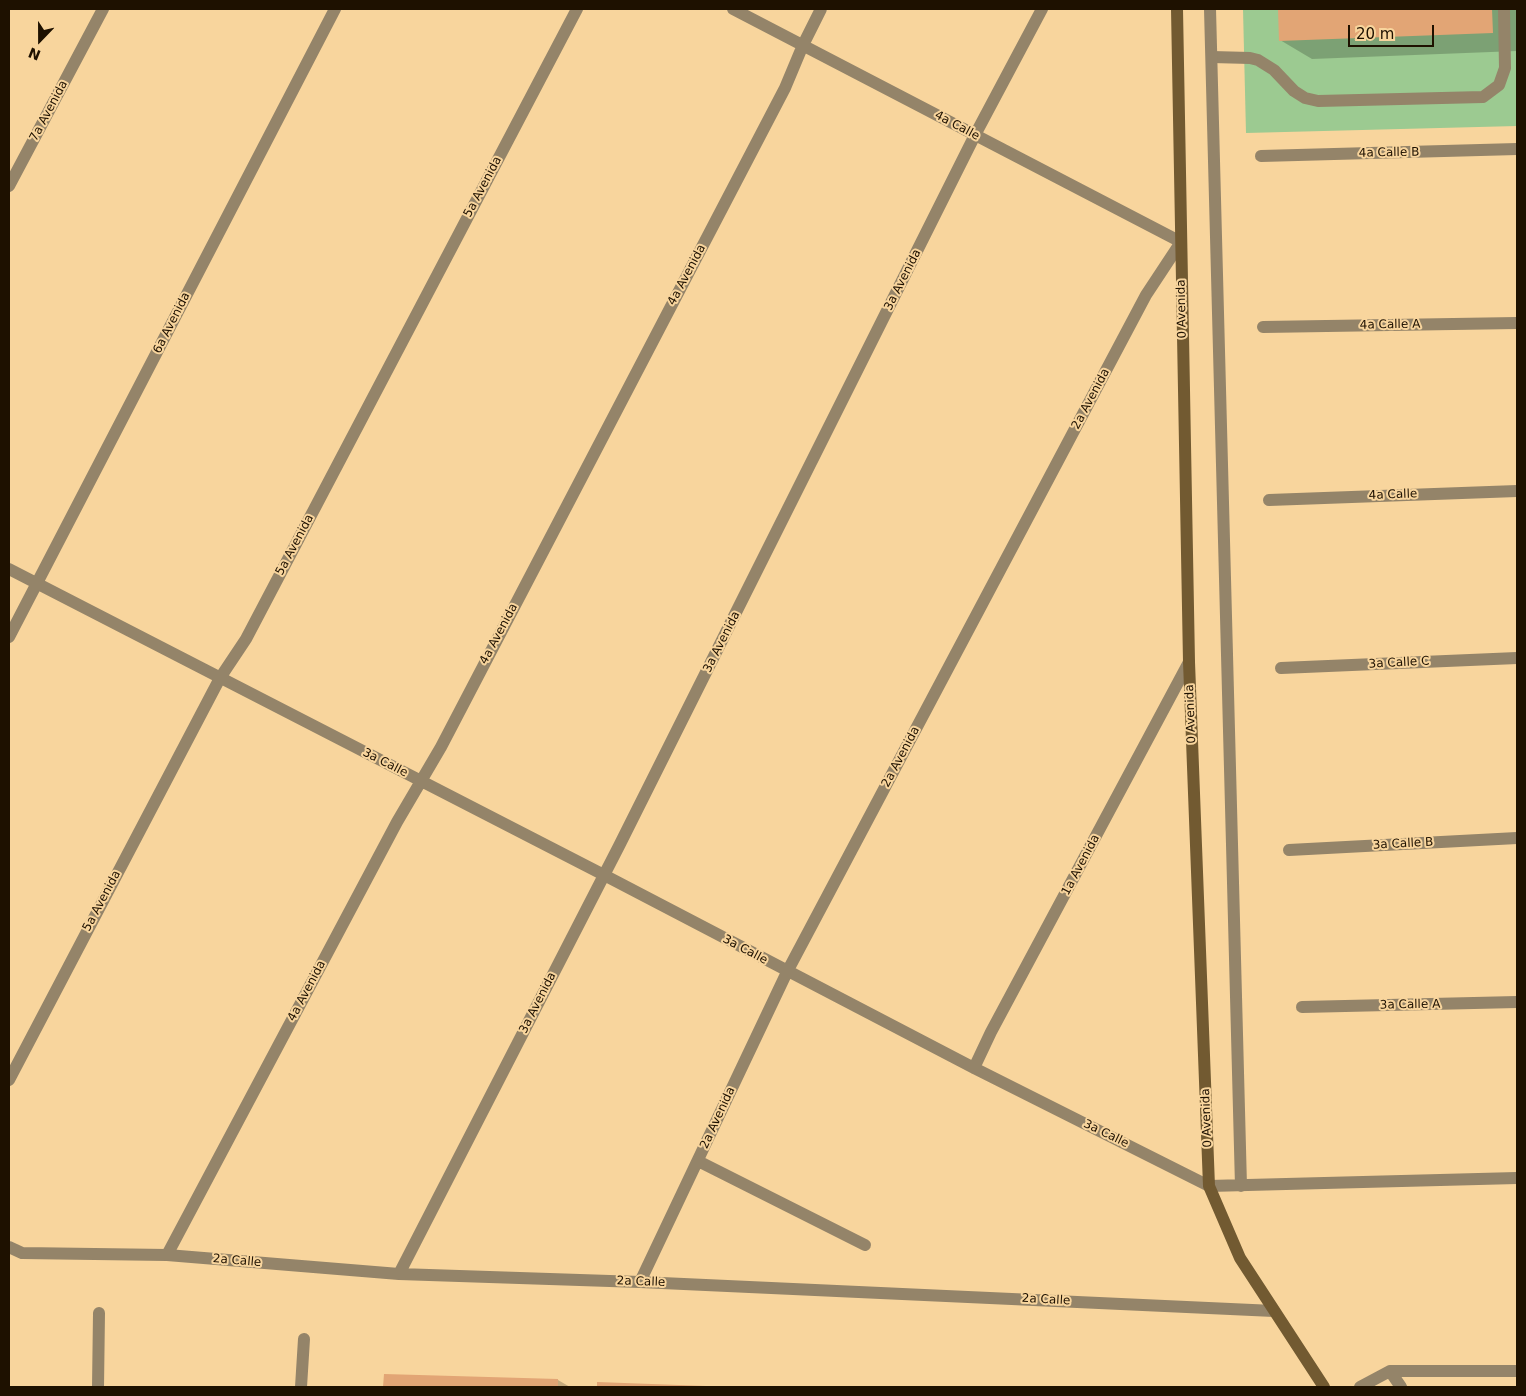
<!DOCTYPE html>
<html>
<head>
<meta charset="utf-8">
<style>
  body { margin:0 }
  #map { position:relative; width:1526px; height:1396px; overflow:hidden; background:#f8d59d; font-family:"DejaVu Sans",sans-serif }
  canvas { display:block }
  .frame { position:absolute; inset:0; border:10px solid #1e1100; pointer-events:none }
  .north { position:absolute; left:15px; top:15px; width:50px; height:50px; -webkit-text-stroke:4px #f8d59d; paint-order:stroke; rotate:202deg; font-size:14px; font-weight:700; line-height:20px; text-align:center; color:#1e1100 }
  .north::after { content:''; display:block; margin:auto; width:18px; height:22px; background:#1e1100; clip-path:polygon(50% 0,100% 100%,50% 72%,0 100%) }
  .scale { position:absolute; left:1348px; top:25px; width:86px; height:22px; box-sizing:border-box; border:2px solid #1e1100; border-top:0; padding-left:6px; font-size:15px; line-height:18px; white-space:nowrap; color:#1e1100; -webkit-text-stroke:4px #f8d59d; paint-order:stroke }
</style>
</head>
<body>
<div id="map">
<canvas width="1526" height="1396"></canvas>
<div class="frame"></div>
<div class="north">N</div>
<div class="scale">20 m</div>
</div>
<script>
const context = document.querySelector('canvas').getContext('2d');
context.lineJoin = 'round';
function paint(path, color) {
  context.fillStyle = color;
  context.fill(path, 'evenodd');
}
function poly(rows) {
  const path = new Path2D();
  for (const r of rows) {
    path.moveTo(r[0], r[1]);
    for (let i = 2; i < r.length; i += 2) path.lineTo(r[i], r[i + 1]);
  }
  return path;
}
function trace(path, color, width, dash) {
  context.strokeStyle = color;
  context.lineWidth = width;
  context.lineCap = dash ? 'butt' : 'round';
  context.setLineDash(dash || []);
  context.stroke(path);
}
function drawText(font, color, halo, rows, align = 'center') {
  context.font = font + ' "DejaVu Sans",sans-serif';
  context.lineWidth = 4;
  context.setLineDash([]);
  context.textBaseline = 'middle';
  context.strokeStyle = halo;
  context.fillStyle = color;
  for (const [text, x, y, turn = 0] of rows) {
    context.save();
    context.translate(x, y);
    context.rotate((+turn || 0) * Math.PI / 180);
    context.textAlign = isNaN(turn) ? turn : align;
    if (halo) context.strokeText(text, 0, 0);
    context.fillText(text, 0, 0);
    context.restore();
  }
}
const green = poly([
  [1243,9,1517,9,1517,126,1246,133]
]);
const shadow = poly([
  [1279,9,1517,9,1517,51,1312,59,1280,40],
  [385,1375,558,1380,570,1387,385,1387],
  [599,1383,717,1387,599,1387]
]);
const building = poly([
  [1278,9,1492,9,1493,33,1279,41],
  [384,1374,558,1379,558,1387,383,1387],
  [597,1382,706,1386,706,1387,597,1387]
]);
const lane = poly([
  [1212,57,1250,58,1258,60,1274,70,1294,91,1305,98,1318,101,1483,97,1499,85,1505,68,1504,9],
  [1390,1371,1401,1387],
  [1360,1387,1390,1371,1517,1371]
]);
const street = poly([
  [1210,9,1241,1186],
  [1261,156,1517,149],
  [9,186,103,9],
  [1263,327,1517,323],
  [1269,500,1517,491],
  [9,569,604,875,974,1068,1209,1186,1517,1178],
  [9,637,335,9],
  [1281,668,1517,658],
  [1289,850,1517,838],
  [1302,1007,1517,1002],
  [974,1068,991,1032,1189,662],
  [9,1080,220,678,246,639,577,9],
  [698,1161,865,1245],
  [9,1247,22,1253,167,1255,399,1274,640,1282,1274,1311],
  [167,1255,397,822,441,747,785,88,803,45,821,9],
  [399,1274,619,846,975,135,1042,9],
  [640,1282,787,972,1146,295,1181,242,733,9],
  [98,1387,99,1313],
  [301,1387,304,1339]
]);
const secondary = poly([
  [1177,9,1189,662,1209,1186,1240,1258,1324,1387]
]);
const streetNames = [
  ["7a Avenida",49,111,-62],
  ["4a Calle",957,126,28],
  ["4a Calle B",1389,153,-1],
  ["5a Avenida",483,187,-62],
  ["4a Avenida",687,275,-62],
  ["3a Avenida",903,280,-63],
  ["0 Avenida",1182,309,-91],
  ["6a Avenida",172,323,-63],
  ["4a Calle A",1390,325,-1],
  ["2a Avenida",1091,399,-62],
  ["4a Calle",1393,495,-2],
  ["5a Avenida",295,545,-62],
  ["4a Avenida",499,634,-62],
  ["3a Avenida",722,642,-63],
  ["3a Calle C",1399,663,-3],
  ["0 Avenida",1191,714,-92],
  ["2a Avenida",901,757,-62],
  ["3a Calle",385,763,27],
  ["3a Calle B",1403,844,-3],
  ["1a Avenida",1081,865,-62],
  ["5a Avenida",102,901,-62],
  ["3a Calle",745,950,28],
  ["4a Avenida",307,991,-62],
  ["3a Avenida",538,1003,-63],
  ["3a Calle A",1410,1005,-1],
  ["2a Avenida",718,1118,-65],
  ["0 Avenida",1207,1118,-92],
  ["3a Calle",1106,1134,26],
  ["2a Calle",237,1261,5],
  ["2a Calle",641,1282,2],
  ["2a Calle",1046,1300,3]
];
paint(green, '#9cca91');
paint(shadow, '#0003');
paint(building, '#e2a575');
trace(lane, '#948469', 12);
trace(street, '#948469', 12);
trace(secondary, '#725a31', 12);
drawText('12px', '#1e1100', '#f8d59d', streetNames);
</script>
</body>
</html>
